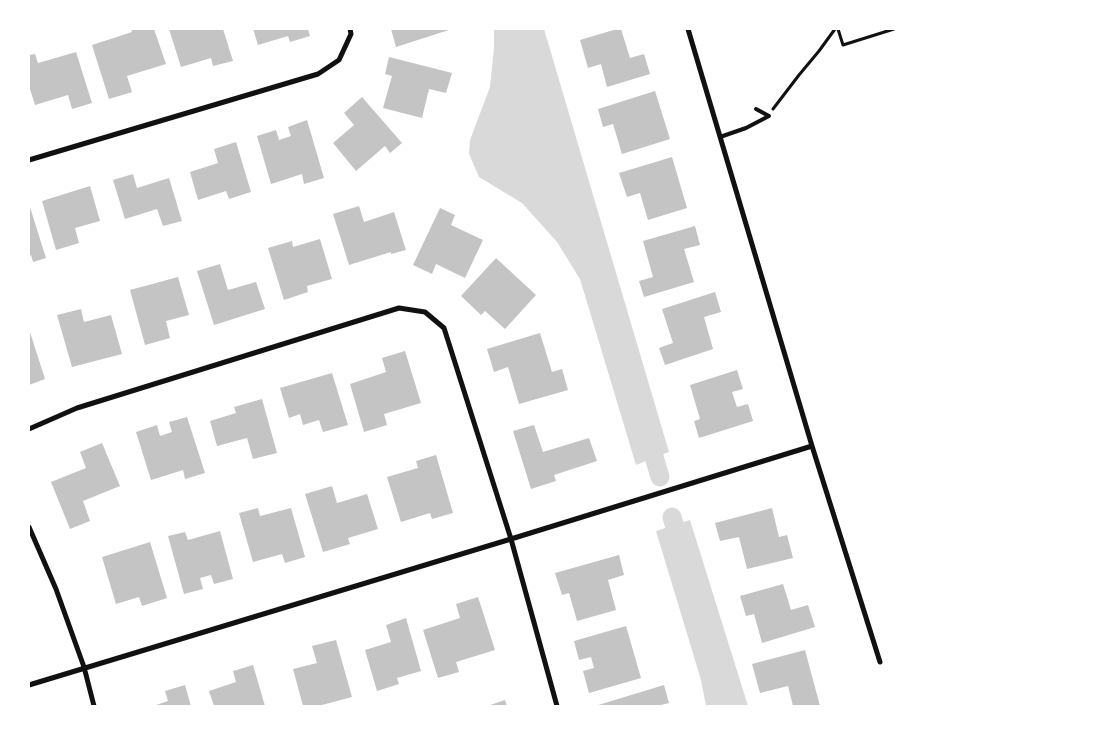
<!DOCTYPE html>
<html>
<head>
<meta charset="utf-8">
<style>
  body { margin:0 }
  #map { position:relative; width:1108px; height:735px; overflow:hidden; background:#fff; font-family:Signika,sans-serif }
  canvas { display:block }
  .frame { position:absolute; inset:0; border:30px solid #fff; pointer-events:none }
</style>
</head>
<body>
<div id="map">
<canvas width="1108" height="735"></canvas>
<div class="frame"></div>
</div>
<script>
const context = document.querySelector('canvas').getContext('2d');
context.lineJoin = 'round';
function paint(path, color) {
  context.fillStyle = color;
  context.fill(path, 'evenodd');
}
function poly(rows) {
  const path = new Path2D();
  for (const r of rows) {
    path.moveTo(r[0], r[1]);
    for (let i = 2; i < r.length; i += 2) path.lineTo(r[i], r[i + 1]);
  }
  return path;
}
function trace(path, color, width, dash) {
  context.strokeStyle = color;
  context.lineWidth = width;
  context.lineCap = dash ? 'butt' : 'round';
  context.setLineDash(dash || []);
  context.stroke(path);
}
const water = poly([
  [494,29,544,29,669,452,636,465,580,279,557,242,522,203,479,177,469,154,470,140,490,87,494,48],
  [690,520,748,706,706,706,701,680,656,531]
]);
const canal = poly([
  [647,433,660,477],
  [672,517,681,548]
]);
const building = poly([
  [131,29,154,29,166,64,127,76,132,92,109,99,92,45,132,32],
  [169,29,223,29,233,61,213,66,211,58,181,67],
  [253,29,308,29,310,36,290,42,288,36,258,45],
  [391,29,452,29,396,47],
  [617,29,621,29,630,58,644,54,650,74,607,87,601,64,588,68,580,40],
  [76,52,92,103,72,109,68,95,35,105,29,86,29,55,35,54,38,63],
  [389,57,452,73,446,93,429,89,422,118,383,108,392,76,385,74],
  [655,91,670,139,622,154,613,124,603,127,598,109],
  [362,97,402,143,390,153,385,146,356,171,333,143,354,125,344,113],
  [307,120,324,178,304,184,302,174,271,184,257,136,276,130,279,140,291,136,288,127],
  [236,142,251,192,229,199,226,191,198,200,190,172,218,163,214,149],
  [672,157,687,208,648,220,640,193,627,197,619,173],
  [133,174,137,188,169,178,182,221,163,226,157,209,125,219,113,180],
  [90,186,100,221,75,228,79,243,56,250,42,201],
  [29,204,46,258,33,262,31,255,29,256],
  [359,206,364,222,394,212,406,250,391,254,391,252,349,265,333,214],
  [440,208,455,215,451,225,483,240,465,278,436,264,432,274,413,265],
  [695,226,700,245,684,249,694,282,644,297,639,281,653,277,643,241],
  [320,239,332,279,307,286,308,292,284,300,268,248,292,241,293,247],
  [496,258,536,295,505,329,485,311,481,315,461,296],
  [220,264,228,290,256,282,265,309,214,325,197,271],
  [178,277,189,315,166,321,170,338,145,345,130,290],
  [715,292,721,312,704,317,713,349,665,365,659,348,673,343,662,309],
  [81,309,84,322,111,315,122,354,72,367,57,315],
  [29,329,45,379,29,385],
  [540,333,552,372,562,369,568,390,519,404,508,367,494,372,487,349],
  [405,351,421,403,384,414,387,425,364,432,350,384,386,372,382,358],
  [737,370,743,389,732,392,737,407,748,404,753,421,699,438,694,421,700,419,690,385],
  [332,373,348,425,323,432,319,420,303,425,300,414,289,418,280,388],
  [262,399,277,453,253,459,247,438,217,446,210,421,236,413,234,407],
  [187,417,205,473,185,479,183,470,151,480,136,432,157,425,160,436,172,432,169,422],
  [534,425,543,452,589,438,597,461,554,475,556,481,531,489,513,431],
  [102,443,120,486,83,501,90,521,70,529,51,482,86,468,80,452],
  [436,455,453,513,432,519,430,513,401,522,387,477,418,468,416,461],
  [332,486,337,503,367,494,378,529,348,538,350,544,323,552,305,494],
  [258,508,260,516,291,508,305,557,285,563,282,554,253,562,239,513],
  [772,508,779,537,787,535,793,558,747,569,739,537,720,541,715,523],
  [220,531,233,579,214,584,211,575,200,578,203,589,184,594,168,536,185,532,188,540],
  [150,542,167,598,142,606,139,597,116,604,102,557],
  [619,555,624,575,608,580,616,610,577,621,569,593,562,595,555,573],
  [783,584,791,610,808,605,815,627,762,643,754,614,746,616,740,596],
  [478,597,495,650,456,662,459,672,438,678,423,630,460,618,456,604],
  [406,618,421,671,397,678,399,684,377,691,365,650,391,642,386,625],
  [626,626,641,678,589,693,583,671,594,668,591,657,579,660,574,641],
  [336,640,352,697,318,706,303,706,293,669,317,663,312,646],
  [805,650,820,706,793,706,788,686,760,693,752,664],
  [253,665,265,706,214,706,209,691,236,682,233,671],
  [185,685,191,706,153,706,168,701,165,691],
  [664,685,669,703,657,706,595,706],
  [505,700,507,706,487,706]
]);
const path = poly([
  [838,29,843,45,894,29],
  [773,109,799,75,819,51,835,29]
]);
const service = poly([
  [720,137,746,128,769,116,756,109]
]);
const minor = poly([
  [688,29,812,446,880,662],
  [29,160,318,74,339,60,351,34,350,29],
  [29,429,77,408,399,308,425,312,444,328,511,539,557,706],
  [29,527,56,589,84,667,94,706],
  [29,685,511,539,812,446]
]);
paint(water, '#d9d9d9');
trace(canal, '#d9d9d9', 19);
paint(building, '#c4c4c4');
trace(path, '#111', 3);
trace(service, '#111', 4);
trace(minor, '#111', 5);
</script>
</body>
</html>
